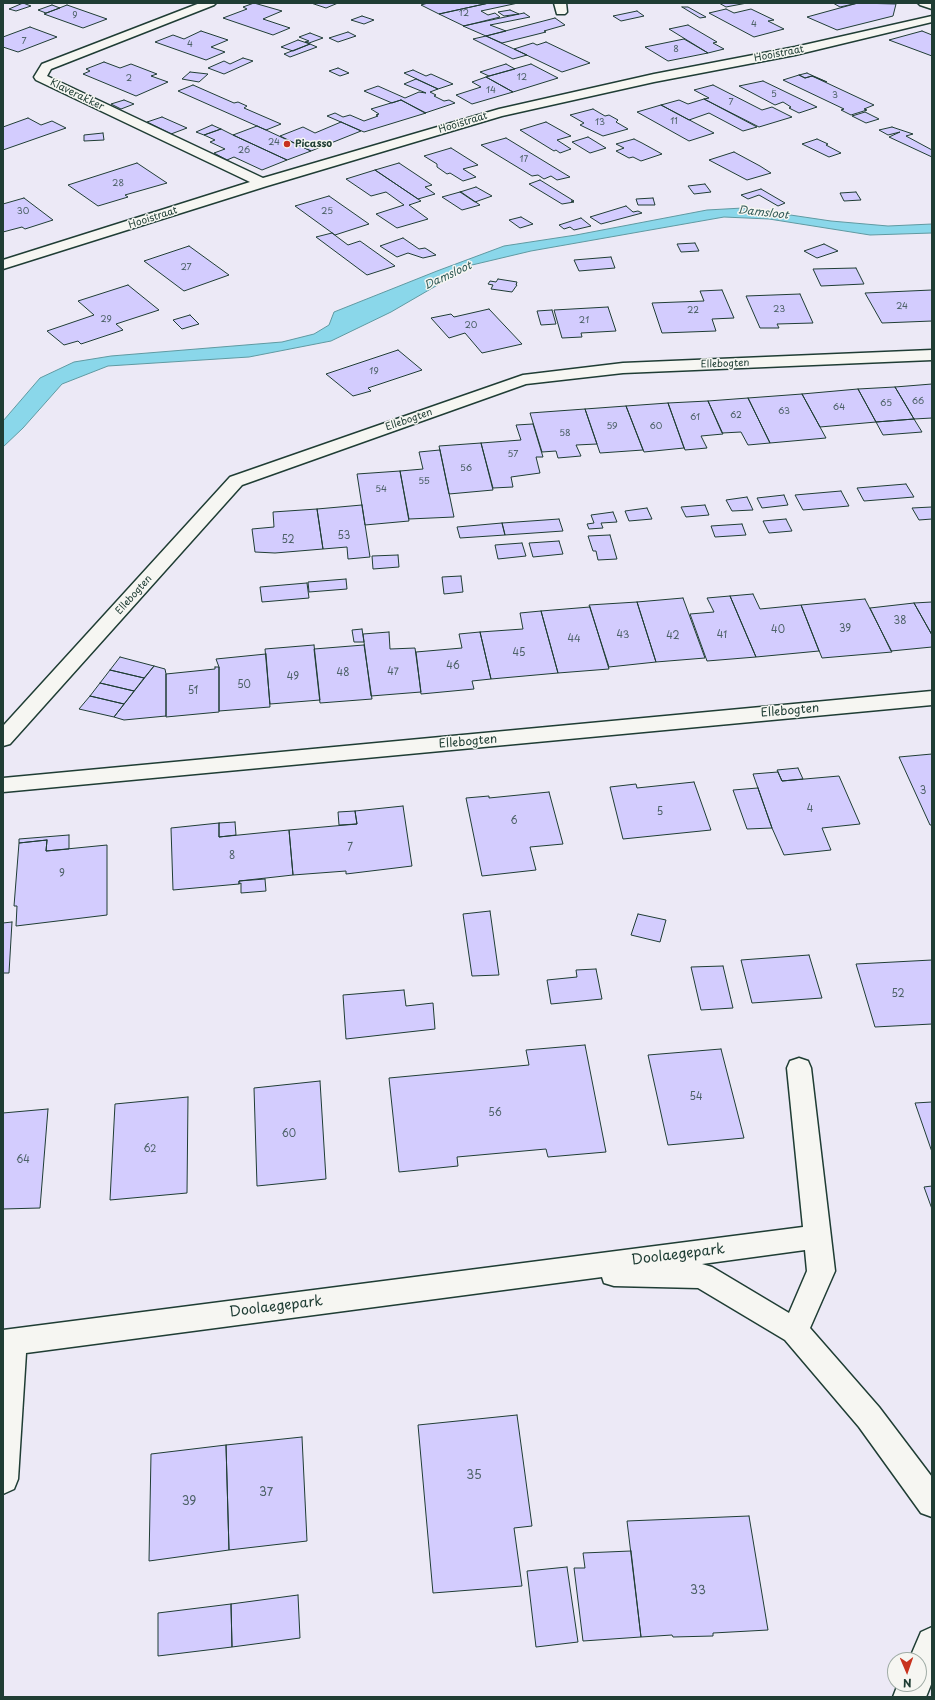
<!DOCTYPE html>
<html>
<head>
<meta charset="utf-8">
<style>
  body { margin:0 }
  #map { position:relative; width:935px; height:1700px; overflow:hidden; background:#ece9f6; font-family:"Playpen Sans",sans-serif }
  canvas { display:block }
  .frame { position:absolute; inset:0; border:4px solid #1f3d34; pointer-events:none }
  .north { position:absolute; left:887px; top:1652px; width:40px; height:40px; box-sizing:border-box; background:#f6f6f2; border:1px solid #a0aca6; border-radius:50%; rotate:178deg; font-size:11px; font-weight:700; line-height:16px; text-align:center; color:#1f3d34 }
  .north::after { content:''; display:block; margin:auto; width:14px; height:18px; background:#c8321e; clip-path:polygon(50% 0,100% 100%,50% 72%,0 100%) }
</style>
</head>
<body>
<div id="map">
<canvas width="935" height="1700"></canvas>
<div class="frame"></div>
<div class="north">N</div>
</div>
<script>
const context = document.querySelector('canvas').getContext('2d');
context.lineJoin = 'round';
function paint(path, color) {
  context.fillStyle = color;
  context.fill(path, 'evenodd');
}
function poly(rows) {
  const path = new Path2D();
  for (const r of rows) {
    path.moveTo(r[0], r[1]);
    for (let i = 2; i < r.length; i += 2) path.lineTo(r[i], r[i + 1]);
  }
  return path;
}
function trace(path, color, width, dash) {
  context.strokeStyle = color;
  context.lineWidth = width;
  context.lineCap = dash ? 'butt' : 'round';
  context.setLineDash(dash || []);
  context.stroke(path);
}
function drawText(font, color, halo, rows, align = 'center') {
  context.font = font + ' "Playpen Sans",sans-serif';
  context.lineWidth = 3;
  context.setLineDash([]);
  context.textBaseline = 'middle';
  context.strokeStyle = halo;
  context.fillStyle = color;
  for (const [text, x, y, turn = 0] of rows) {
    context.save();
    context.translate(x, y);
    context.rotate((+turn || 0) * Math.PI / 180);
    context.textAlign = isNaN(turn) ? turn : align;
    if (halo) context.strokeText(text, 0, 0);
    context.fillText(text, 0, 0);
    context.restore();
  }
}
const water = poly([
  [743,208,831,221,888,226,932,224,932,233,870,235,769,219,724,217,531,251,472,265,391,312,331,341,249,357,108,366,62,384,23,428,3,447,3,421,40,378,74,362,111,356,282,342,314,334,329,325,334,312,437,271,504,246,576,235,707,210,743,208]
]);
const building = poly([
  [23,3,31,6,16,11,9,9,23,3],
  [254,3,282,11,263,19,290,28,273,35,223,18,247,9,243,7,254,3],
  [311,3,338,3,326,8,311,3],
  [428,3,489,3,439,14,421,5,428,3],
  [489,3,518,3,481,11,488,15,495,13,500,17,464,26,439,14,489,3],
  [719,3,747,3,726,7,719,3],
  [833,3,858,3,840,7,833,3],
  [858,3,896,4,893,16,837,30,807,17,858,3],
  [52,5,60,8,46,13,38,10,52,5],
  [67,5,107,19,83,28,44,14,67,5],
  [682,7,688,7,706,17,700,18,682,7],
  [726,9,734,13,751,9,774,20,768,21,784,29,754,37,709,13,726,9],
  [510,10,519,14,504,16,498,12,510,10],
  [637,11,644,16,621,21,613,16,637,11],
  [524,13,530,17,490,25,506,31,486,36,463,26,524,13],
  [362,16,374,20,364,24,351,20,362,16],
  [555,18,565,25,544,31,546,32,502,43,486,36,555,18],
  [688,25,717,42,713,43,724,49,708,53,669,29,688,25],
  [30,27,57,37,18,52,3,47,3,37,30,27],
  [201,31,228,40,211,47,225,52,206,60,155,42,173,35,184,39,201,31],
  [922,31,932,35,932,56,889,40,922,31],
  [348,32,356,36,338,42,329,38,348,32],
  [310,33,323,38,309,43,305,42,309,41,299,37,310,33],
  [486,36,514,49,527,55,513,59,473,39,486,36],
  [684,39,708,53,668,61,645,47,684,39],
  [298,40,310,44,293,51,281,47,298,40],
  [546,42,590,63,562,72,514,49,533,43,537,45,546,42],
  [310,44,317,47,290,57,284,54,310,44],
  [243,58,253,61,224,74,208,68,224,61,230,64,243,58],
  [104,62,120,68,131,64,157,74,151,76,168,82,136,96,83,74,90,71,86,69,104,62],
  [506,64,515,69,489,76,480,72,506,64],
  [531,64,558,78,513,92,486,77,531,64],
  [338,68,349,73,340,76,329,71,338,68],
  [413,70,426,76,431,74,453,84,438,89,404,73,413,70],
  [190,72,208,74,199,82,182,79,190,72],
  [807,73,809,74,827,82,812,76,805,78,799,75,807,73],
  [799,75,805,78,812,76,874,105,864,109,867,110,851,115,841,110,844,109,783,80,799,75],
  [486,77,513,92,472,104,456,95,481,87,472,82,486,77],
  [416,79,438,89,430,92,436,95,434,96,444,101,449,100,455,103,425,113,401,100,392,103,364,91,378,86,405,98,419,92,426,93,404,84,416,79],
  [763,81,817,107,799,113,789,108,791,107,783,102,775,105,739,86,763,81],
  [193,85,234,103,238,102,247,106,244,108,281,124,266,130,178,91,193,85],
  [713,85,762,110,772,107,792,117,759,127,704,99,709,98,694,90,713,85],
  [704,99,757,127,743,131,709,113,689,120,661,105,679,100,688,104,704,99],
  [124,100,134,104,121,109,111,104,124,100],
  [401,100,426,113,364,132,327,116,335,113,343,117,350,115,364,121,378,116,376,115,379,114,371,109,401,100],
  [661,105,697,124,714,133,689,141,637,112,661,105],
  [593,109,605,116,609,115,618,120,616,122,628,129,603,136,580,125,584,123,570,115,593,109],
  [865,112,879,119,866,123,852,116,865,112],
  [162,117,187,128,171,134,147,122,162,117],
  [28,118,41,125,52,121,66,128,3,150,3,127,28,118],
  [341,122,361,131,311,151,280,136,303,127,315,133,341,122],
  [546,122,571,136,557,140,571,149,560,153,556,150,554,151,520,130,546,122],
  [212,125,221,129,204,135,196,132,212,125],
  [257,126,266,130,311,151,287,160,233,135,257,126],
  [892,127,913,134,906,136,932,150,932,157,889,137,900,132,888,135,879,130,892,127],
  [221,129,233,135,287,160,262,170,234,157,227,160,214,153,225,149,210,142,215,140,204,135,221,129],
  [103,133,104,140,84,141,84,135,103,133],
  [588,137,606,148,590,153,572,142,588,137],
  [506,138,570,177,557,180,551,176,544,179,538,175,532,176,481,145,506,138],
  [634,139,642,143,662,154,641,161,633,157,629,158,616,151,624,148,616,144,634,139],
  [817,139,828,144,826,145,841,153,829,157,802,144,817,139],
  [451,148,478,165,463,169,476,177,463,181,450,173,447,174,437,167,437,164,424,156,451,148],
  [734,152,760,166,771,173,747,180,709,160,734,152],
  [137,163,167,183,125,195,128,197,98,206,68,185,137,163],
  [399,163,432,185,425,187,435,194,418,199,375,170,399,163],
  [375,170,421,201,409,205,428,219,397,228,376,214,404,205,386,192,371,196,346,179,375,170],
  [540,180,574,201,571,201,574,202,562,204,529,184,540,180],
  [705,184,711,192,694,194,688,186,705,184],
  [476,187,492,196,475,202,460,192,476,187],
  [761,189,785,203,778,206,759,195,748,199,741,195,761,189],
  [460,192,461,192,480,205,462,210,442,197,460,192],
  [856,192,861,200,844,201,840,193,856,192],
  [329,196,369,224,335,235,295,206,329,196],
  [24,198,53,220,25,229,22,227,3,232,3,204,24,198],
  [653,198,655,205,638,205,636,199,653,198],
  [626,206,633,212,638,211,642,213,601,224,590,217,626,206],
  [521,217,533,224,520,228,509,220,521,217],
  [581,218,591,226,574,230,570,227,564,229,559,225,581,218],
  [332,233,348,245,360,241,395,266,367,275,316,237,332,233],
  [403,238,419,249,425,248,436,255,423,258,408,253,397,257,380,246,403,238],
  [695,243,699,251,681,252,677,244,695,243],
  [824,244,838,251,817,258,804,251,824,244],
  [189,246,229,275,184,291,144,261,189,246],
  [611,257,615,268,579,271,574,260,611,257],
  [856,268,864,284,821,286,813,269,856,268],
  [498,279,517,282,516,285,517,285,512,292,491,289,493,285,488,284,490,281,496,282,498,279],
  [128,285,159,310,116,324,123,330,81,344,78,341,64,345,47,331,94,315,78,301,128,285],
  [722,290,734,318,712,319,716,331,662,333,652,303,704,301,700,291,722,290],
  [932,290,932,321,882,323,865,293,932,290],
  [800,294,813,323,777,324,779,328,760,328,746,296,800,294],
  [608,307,616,331,581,333,582,337,562,338,554,310,608,307],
  [489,309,522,344,482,353,465,333,449,338,431,318,451,314,454,317,489,309],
  [552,310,556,324,541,325,537,311,552,310],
  [190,315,199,324,182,329,173,320,190,315],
  [398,350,422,370,368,388,371,391,353,396,326,374,398,350],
  [932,384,932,418,914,419,895,387,932,384],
  [895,387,914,419,876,422,858,389,895,387],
  [858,389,876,422,820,427,802,394,858,389],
  [802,394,826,438,770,443,748,398,802,394],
  [748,398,770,443,748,445,741,432,722,433,708,401,748,398],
  [708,401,723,434,701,436,707,448,685,450,668,403,708,401],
  [668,403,684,448,644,452,626,406,668,403],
  [626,406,643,450,600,453,585,409,626,406],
  [585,409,597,444,576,445,581,456,558,458,556,451,542,452,530,413,585,409],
  [914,419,922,432,883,435,876,422,914,419],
  [533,424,543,457,536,457,540,473,511,477,513,487,493,488,481,443,521,440,516,425,533,424],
  [481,443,493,490,449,494,439,446,481,443],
  [440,450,454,517,409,519,400,471,423,469,419,452,440,450],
  [400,471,409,521,365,525,357,474,400,471],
  [906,484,914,497,864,501,857,488,906,484],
  [841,491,849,506,803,510,795,495,841,491],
  [784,495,788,505,762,508,757,498,784,495],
  [747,497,753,510,732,511,726,500,747,497],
  [362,505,370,557,348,559,347,547,323,549,317,509,362,505],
  [705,505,709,515,686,517,681,507,705,505],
  [932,507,932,519,919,520,912,508,932,507],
  [647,508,652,519,629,521,625,511,647,508],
  [317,509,323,549,275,553,255,552,252,529,274,527,273,512,317,509],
  [613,512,617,522,601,523,603,528,589,529,587,524,594,523,591,515,613,512],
  [559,519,563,531,505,535,502,523,559,519],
  [786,519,792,531,769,533,763,521,786,519],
  [502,523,505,535,460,538,457,527,502,523],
  [742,524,746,535,715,537,711,526,742,524],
  [610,535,617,559,598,560,596,551,593,551,588,536,610,535],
  [559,541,563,554,533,557,529,543,559,541],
  [522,543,526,556,498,559,495,545,522,543],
  [398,555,399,567,373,569,372,556,398,555],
  [461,576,463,592,444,594,442,577,461,576],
  [346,579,347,589,309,592,308,582,346,579],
  [307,583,309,598,262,602,260,587,307,583],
  [753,594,760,609,801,605,819,651,756,657,730,596,753,594],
  [730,596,756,657,707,661,690,614,714,612,707,598,730,596],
  [683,598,705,658,656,662,637,602,683,598],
  [865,599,892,652,822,658,801,605,865,599],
  [637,602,656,662,609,667,589,605,637,602],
  [932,602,932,635,914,603,932,602],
  [914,603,932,635,932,647,891,651,870,608,914,603],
  [590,607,609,669,558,673,541,611,590,607],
  [541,611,558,673,491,679,480,632,523,629,520,613,541,611],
  [362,629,364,642,354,642,352,630,362,629],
  [389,632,390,649,415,648,421,692,371,696,363,634,389,632],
  [480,632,491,679,472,681,474,689,421,694,416,652,462,648,459,634,480,632],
  [314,645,320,700,270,704,265,649,314,645],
  [364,645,372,699,320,703,314,649,364,645],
  [266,654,270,707,219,711,219,667,216,659,266,654],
  [120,657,154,666,144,678,110,670,120,657],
  [154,666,165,669,166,674,166,716,124,720,114,717,154,666],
  [215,667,219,667,219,712,166,717,166,674,215,669,215,667],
  [110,670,144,678,134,691,100,683,110,670],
  [100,683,134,691,124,704,90,696,100,683],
  [90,696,124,704,114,717,79,709,90,696],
  [932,754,932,825,930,825,899,757,932,754],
  [798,768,803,779,782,781,777,770,798,768],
  [778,772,782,781,839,776,860,824,822,828,831,850,784,855,772,828,753,774,778,772],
  [694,782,711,830,623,839,610,787,636,784,637,788,694,782],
  [758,788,772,828,747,829,733,790,758,788],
  [549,792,563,844,530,847,536,870,482,876,466,798,489,796,489,798,549,792],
  [403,806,412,866,346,874,346,871,293,875,289,830,357,824,355,811,403,806],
  [355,811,357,824,339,825,338,812,355,811],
  [235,822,236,835,219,837,219,823,235,822],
  [219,823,219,837,289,830,293,875,239,881,239,884,173,890,171,828,219,823],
  [69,835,69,849,46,851,47,840,19,843,19,839,69,835],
  [47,840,46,851,107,845,107,915,16,926,17,906,14,906,19,843,47,840],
  [265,879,266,891,241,893,241,883,239,884,239,881,265,879],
  [490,911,499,975,472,976,463,914,490,911],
  [638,914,666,920,660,942,631,935,638,914],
  [12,922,9,973,3,973,3,923,12,922],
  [809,955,822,998,752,1003,741,960,809,955],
  [932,960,932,1024,875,1027,856,964,932,960],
  [723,966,733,1008,701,1010,691,967,723,966],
  [596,969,602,999,551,1004,547,980,577,977,576,970,596,969],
  [404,990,406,1006,433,1003,435,1029,346,1039,343,995,404,990],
  [585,1045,606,1152,548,1157,546,1149,457,1157,458,1166,399,1172,389,1078,529,1065,526,1050,585,1045],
  [721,1049,744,1138,668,1145,648,1055,721,1049],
  [320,1081,326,1179,257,1186,254,1088,320,1081],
  [188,1097,187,1193,110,1200,115,1104,188,1097],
  [932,1102,932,1152,915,1103,932,1102],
  [48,1109,40,1208,3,1209,3,1113,48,1109],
  [932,1186,932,1209,924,1187,932,1186],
  [517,1415,532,1526,514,1528,522,1586,433,1593,418,1425,517,1415],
  [302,1437,307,1541,229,1550,226,1445,302,1437],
  [226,1445,229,1550,149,1561,151,1454,226,1445],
  [749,1516,768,1630,713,1633,713,1636,673,1637,672,1635,641,1637,627,1521,749,1516],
  [631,1551,641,1637,583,1641,574,1568,585,1568,583,1553,631,1551],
  [567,1567,578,1642,536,1647,527,1571,567,1567],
  [298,1595,300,1638,232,1647,231,1604,298,1595],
  [231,1604,232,1647,158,1656,158,1613,231,1604]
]);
const street = poly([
  [200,3,216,3,214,5,51,69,47,76,263,178,499,109,654,74,795,47,932,16,932,22,795,55,654,82,502,116,267,186,3,269,3,260,250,182,36,80,34,77,42,64,200,3],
  [554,3,566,3,567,12,565,14,557,14,554,3],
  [932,350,932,360,623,373,526,384,242,485,10,744,3,746,3,726,230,477,523,375,623,363,932,350],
  [932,691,932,705,3,792,3,778,932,691],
  [799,1058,808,1061,811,1068,835,1271,810,1328,879,1407,932,1477,932,1517,921,1513,859,1427,785,1340,698,1288,614,1286,604,1283,602,1277,26,1353,18,1479,14,1489,3,1494,3,1330,803,1227,787,1068,790,1061,799,1058],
  [805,1250,807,1271,789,1313,712,1267,702,1264,805,1250],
  [932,1627,932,1682,926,1697,893,1697,898,1684,919,1684,919,1660,909,1660,921,1632,932,1627]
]);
const secondary = poly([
  [918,3,932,3,932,9,920,5,918,3]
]);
const markers = [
  [287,144,4,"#c8321e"]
];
const farNumbernames = [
  ["12",464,14],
  ["9",75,16],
  ["4",754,25],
  ["7",24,42],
  ["4",190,45],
  ["8",676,50],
  ["12",522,78],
  ["2",129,79],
  ["14",491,91],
  ["5",774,95],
  ["3",835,96],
  ["7",731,103],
  ["11",674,122],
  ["13",600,123],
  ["24",274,143],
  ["26",244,151],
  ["17",524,160],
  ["28",118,184],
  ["30",23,212],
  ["25",327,212],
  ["27",186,268],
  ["24",902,307],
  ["23",779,310],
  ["22",693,311],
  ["29",106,320],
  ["21",584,321],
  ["20",471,326],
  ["19",374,372],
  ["66",918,402],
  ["65",886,404],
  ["64",839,408],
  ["63",784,412],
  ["62",736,416],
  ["61",695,418],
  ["59",612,427],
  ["60",656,427],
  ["58",565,434],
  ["57",513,455],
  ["56",466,469],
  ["55",424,482],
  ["54",381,490]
];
const farStreetnames = [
  ["Hooistraat",779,54,-11],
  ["Klaverakker",77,95,26],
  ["Hooistraat",463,123,-17],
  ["Hooistraat",153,218,-18],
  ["Ellebogten",725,364,-2],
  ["Ellebogten",409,420,-19],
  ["Ellebogten",134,595,-48]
];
const farPoinames = [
  ["Picasso",295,144]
];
const numberNames = [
  ["53",344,536],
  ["52",288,540],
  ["38",900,621],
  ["39",845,629],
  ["40",778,630],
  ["43",623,635],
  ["41",722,635],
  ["42",673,636],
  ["44",574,639],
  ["45",519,653],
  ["46",453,666],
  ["47",393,672],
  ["48",343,673],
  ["49",293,677],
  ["50",244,685],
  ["51",193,691],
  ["3",923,791],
  ["4",810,809],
  ["5",660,812],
  ["6",514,821],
  ["7",350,848],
  ["8",232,856],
  ["9",62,874],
  ["52",898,994],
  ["54",696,1097],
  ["56",495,1113],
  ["60",289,1134],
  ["62",150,1149],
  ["64",23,1160]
];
const farWaternames = [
  ["Damsloot",763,213,6],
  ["Damsloot",448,276,-25]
];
const streetNames = [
  ["Ellebogten",790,711,-5],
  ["Ellebogten",468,742,-5]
];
const nearNumbernames = [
  ["35",474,1476],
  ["37",266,1493],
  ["39",189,1502],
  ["33",698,1591]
];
const nearStreetnames = [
  ["Doolaegepark",678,1255,-7],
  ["Doolaegepark",276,1307,-7]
];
paint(water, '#8ad7ea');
trace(water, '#5f99a1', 1);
paint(building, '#d3ccfe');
trace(building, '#1f3d34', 1);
trace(street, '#1f3d34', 3);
trace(secondary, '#1f3d34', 3);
paint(street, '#f6f6f2');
paint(secondary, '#f6f6f2');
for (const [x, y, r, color] of markers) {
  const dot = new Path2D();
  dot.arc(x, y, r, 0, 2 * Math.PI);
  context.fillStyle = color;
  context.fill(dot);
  trace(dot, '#f6f6f2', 1.5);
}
drawText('9px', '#4c6166', null, farNumbernames);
drawText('10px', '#1f3d34', '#f6f6f2', farStreetnames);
drawText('bold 10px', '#1f3d34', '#f6f6f2', farPoinames, 'left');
drawText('10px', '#4c6166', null, numberNames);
drawText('italic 11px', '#345c58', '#f6f6f2', farWaternames);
drawText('12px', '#1f3d34', '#f6f6f2', streetNames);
drawText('12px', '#4c6166', null, nearNumbernames);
drawText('14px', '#1f3d34', '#f6f6f2', nearStreetnames);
</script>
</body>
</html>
